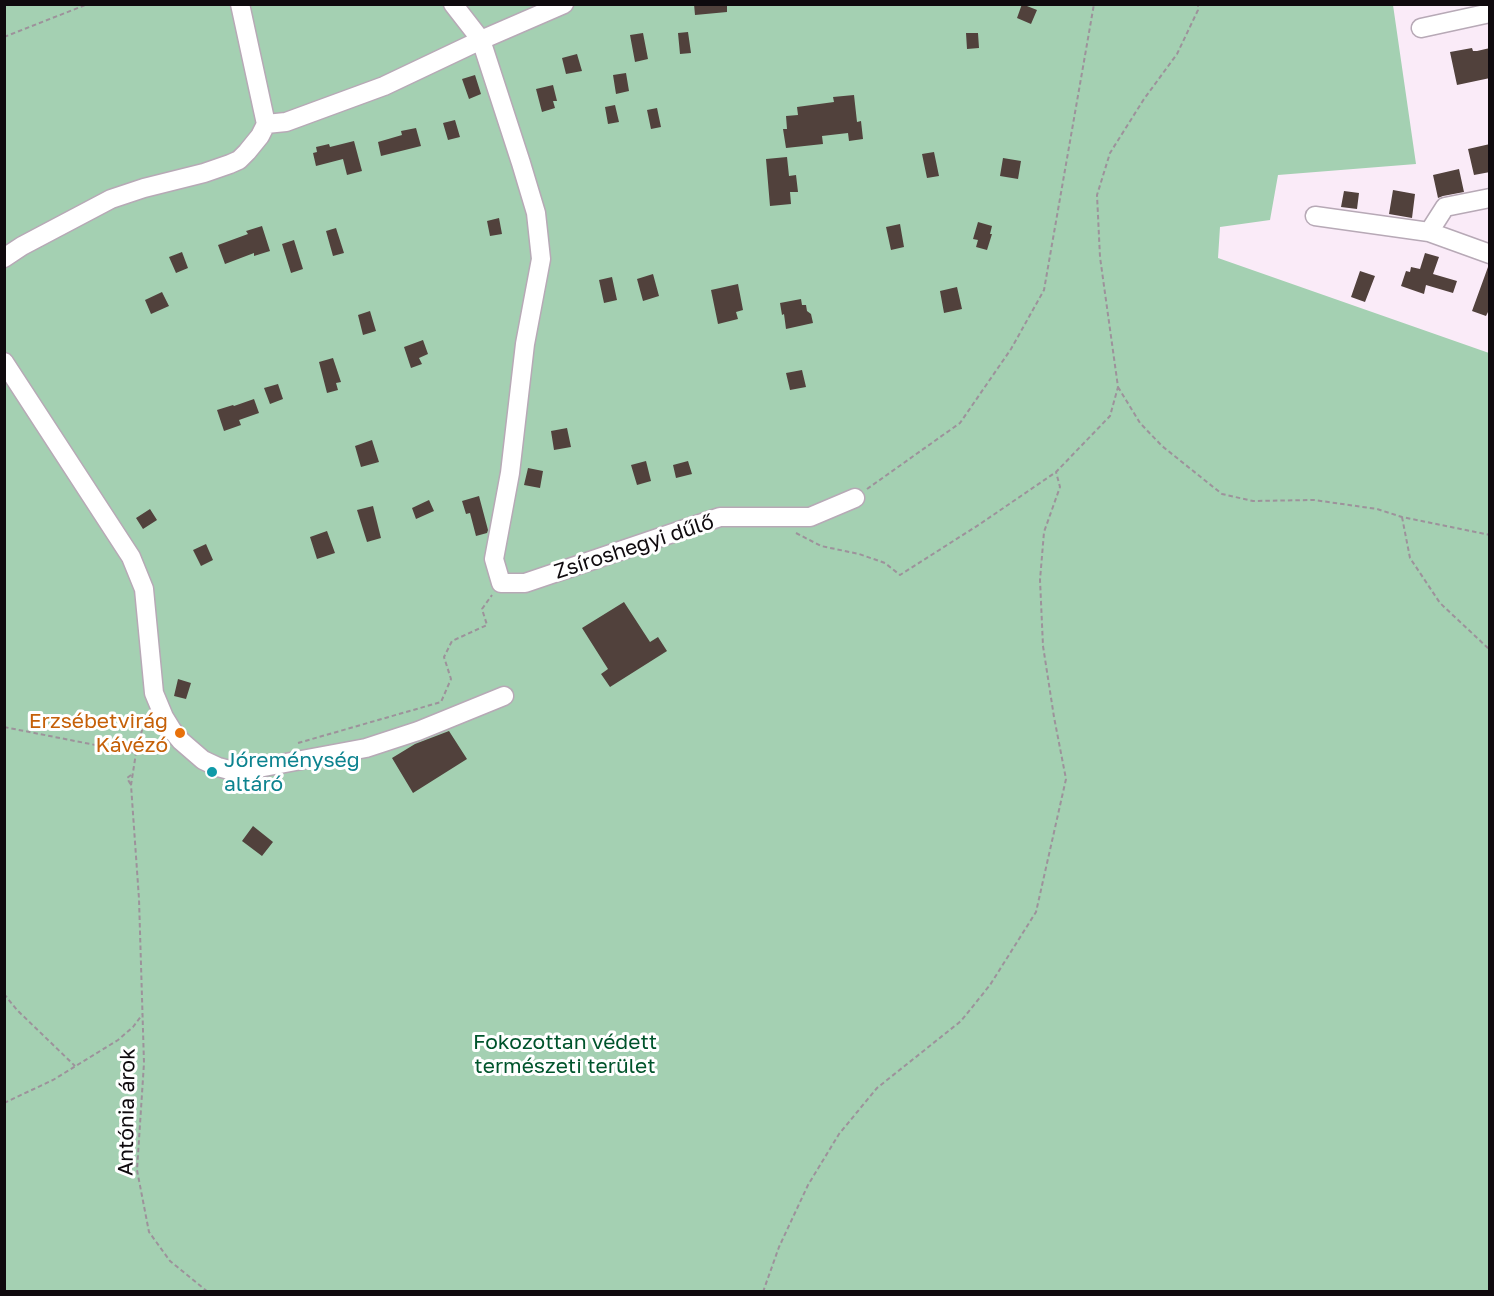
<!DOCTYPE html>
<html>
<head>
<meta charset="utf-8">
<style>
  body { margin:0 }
  #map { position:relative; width:1494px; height:1296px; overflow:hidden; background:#faebf8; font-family:"Golos Text",sans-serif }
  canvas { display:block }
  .frame { position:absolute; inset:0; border:6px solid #0f0a0e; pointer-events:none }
</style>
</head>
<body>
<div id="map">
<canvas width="1494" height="1296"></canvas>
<div class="frame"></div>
</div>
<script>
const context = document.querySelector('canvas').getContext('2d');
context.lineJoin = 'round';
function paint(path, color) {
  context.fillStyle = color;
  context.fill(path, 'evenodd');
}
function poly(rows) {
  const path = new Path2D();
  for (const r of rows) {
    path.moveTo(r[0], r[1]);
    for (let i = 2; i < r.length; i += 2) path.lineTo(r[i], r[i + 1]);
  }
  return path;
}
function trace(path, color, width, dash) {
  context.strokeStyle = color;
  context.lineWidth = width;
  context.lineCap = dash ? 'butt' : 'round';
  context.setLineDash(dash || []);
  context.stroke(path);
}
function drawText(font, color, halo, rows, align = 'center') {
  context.font = font + ' "Golos Text",sans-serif';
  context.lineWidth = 6;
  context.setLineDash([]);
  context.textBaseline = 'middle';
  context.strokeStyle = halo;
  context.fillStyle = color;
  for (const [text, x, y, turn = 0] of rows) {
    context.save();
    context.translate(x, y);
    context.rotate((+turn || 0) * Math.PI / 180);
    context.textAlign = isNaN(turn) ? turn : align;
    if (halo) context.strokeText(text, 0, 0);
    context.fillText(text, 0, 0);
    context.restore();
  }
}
const green = poly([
  [5,5,1393,5,1416,164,1278,175,1270,220,1220,227,1218,258,1489,353,1489,1291,5,1292]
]);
const building = poly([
  [694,4,727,4,727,12,695,15],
  [1022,4,1037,10,1031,24,1017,18],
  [688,32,691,53,680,54,678,33],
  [643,33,648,59,635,62,630,35],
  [966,33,978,33,979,48,967,49],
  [1472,48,1473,51,1477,51,1490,48,1490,78,1457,85,1450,52],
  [577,54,582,71,566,74,562,58],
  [626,73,629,91,616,94,613,75],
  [475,75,481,94,469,99,462,79],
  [553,85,557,101,553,101,555,108,542,112,536,89],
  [854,95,857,122,861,121,863,139,849,141,848,133,822,136,823,144,786,148,783,129,787,129,786,116,798,115,797,107,834,102,833,97],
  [615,105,619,122,608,124,605,107],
  [657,108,661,127,651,129,647,110],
  [455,120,460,137,448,140,443,123],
  [416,128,421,146,381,156,378,142,402,135,401,131],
  [354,141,362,171,347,175,343,159,316,166,313,153,317,152,316,147,329,144,330,147],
  [1490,144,1490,172,1474,175,1468,149],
  [934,152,939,176,927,178,922,154],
  [787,157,789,176,796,175,798,192,790,192,791,204,770,206,766,159],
  [1003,158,1021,161,1018,179,1000,176],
  [1459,169,1464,192,1443,196,1438,198,1433,175],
  [1393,190,1415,194,1412,218,1389,214],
  [1344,191,1359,193,1357,209,1341,207],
  [499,218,502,234,490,236,487,221],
  [978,222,992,226,990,234,992,234,987,250,976,247,978,240,973,239],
  [900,224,904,247,891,250,886,227],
  [262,226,270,251,254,256,254,253,225,264,218,245,248,234,246,231],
  [336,228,344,253,333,256,326,231],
  [294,240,303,269,291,273,282,244],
  [182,252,188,268,176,273,169,257],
  [1425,253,1439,257,1433,274,1457,281,1453,293,1426,285,1424,294,1401,286,1406,271,1410,272,1411,267,1420,269],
  [1488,267,1490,268,1490,308,1486,316,1472,311],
  [1360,271,1375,276,1365,302,1351,297],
  [653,274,659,296,643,301,637,279],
  [612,277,617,300,604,303,599,280],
  [738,284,743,310,736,312,738,319,718,324,711,290],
  [957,287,962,309,944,313,940,291],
  [162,292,169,306,151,314,145,300],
  [801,299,802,305,806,305,807,311,811,314,813,323,786,329,784,314,782,315,780,303],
  [370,311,376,331,363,335,358,315],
  [423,340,428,354,419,358,422,364,411,368,404,347],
  [333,358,341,382,336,383,338,390,327,393,319,362],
  [802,370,806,387,790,390,786,373],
  [278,384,283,399,270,404,264,388],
  [254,399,259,413,239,420,241,425,224,431,217,410,233,405,234,406],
  [567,428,571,447,554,450,551,431],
  [372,440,379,462,361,467,355,446],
  [646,461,651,481,637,485,631,465],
  [688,461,692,474,676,478,673,465],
  [528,468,543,471,540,488,524,485],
  [479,496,488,530,487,533,476,536,470,513,466,514,462,501],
  [429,500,434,511,416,519,412,508],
  [373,506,381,538,367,542,357,510],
  [150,509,157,520,143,529,136,518],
  [327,531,335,553,317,559,310,537],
  [206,544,213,560,201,566,193,550],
  [624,602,650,642,658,637,667,651,610,687,601,674,608,669,582,628],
  [178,679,191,683,186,699,174,696],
  [449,731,467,759,413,793,392,758,415,744],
  [253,826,273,842,262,856,242,841]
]);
const path = poly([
  [4,37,88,4],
  [1118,387,1140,423,1162,446,1222,494,1253,501,1314,500,1377,509,1402,517,1490,535],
  [867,489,960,423,1011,349,1044,290,1094,4],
  [1402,517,1410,558,1440,603,1490,650],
  [796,533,821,546,859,554,885,563,900,575,980,524,1056,472,1110,416,1118,387,1100,257,1097,195,1110,153,1144,99,1177,54,1198,10,1198,4],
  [146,715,136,753,131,785,139,899,144,1063,137,1170,149,1232,170,1261,208,1292],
  [4,727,136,753],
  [298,743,441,702,451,679,444,657,452,641,487,625,482,609,492,595],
  [131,775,127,778,131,785],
  [4,994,17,1010,75,1066],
  [4,1103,53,1080,118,1040,133,1027,142,1015],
  [763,1292,779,1247,808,1185,839,1134,877,1088,961,1021,990,985,1036,912,1066,779,1054,717,1043,646,1040,580,1044,532,1060,487,1056,472]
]);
const minor = poly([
  [453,4,481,40,521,163,536,213,541,259,525,344,510,473,494,559,501,583,525,583,720,517,810,517,855,498],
  [1421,28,1490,13],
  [266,124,286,122,384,86,481,40,564,4],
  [1315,216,1429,232,1490,254],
  [1429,232,1445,207,1490,198],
  [4,258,22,246,111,199,144,188,204,173,230,164,239,160,247,152,260,136,266,124,240,4],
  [4,362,131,557,144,589,154,693,164,717,172,730,181,741,203,760,218,767,237,772,366,748,418,731,504,696]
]);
const markers = [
  [180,733,6,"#e8710a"],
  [212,772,6,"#0f9aa8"]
];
const streetNames = [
  ["Zsíroshegyi dűlő",634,547,-18],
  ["Antónia árok",127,1112,-89]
];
const foodNames = [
  ["Erzsébetvirág",168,721],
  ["Kávézó",168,745]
];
const cultureNames = [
  ["Jóreménység",224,760],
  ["altáró",224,784]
];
const parkNames = [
  ["Fokozottan védett",565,1042],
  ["természeti terület",565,1066]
];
paint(green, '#a4d0b2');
paint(building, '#51413c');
trace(minor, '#b7a9b6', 21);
trace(path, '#9d929b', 2, [4.5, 3]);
trace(minor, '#fff', 18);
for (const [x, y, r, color] of markers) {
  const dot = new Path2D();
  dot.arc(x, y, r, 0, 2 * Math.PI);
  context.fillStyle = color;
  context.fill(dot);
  trace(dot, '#fff', 2);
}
drawText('21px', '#0f0a0e', '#fff', streetNames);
drawText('21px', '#c56008', '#fff', foodNames, 'right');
drawText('21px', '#0d838f', '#fff', cultureNames, 'left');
drawText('21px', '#00542c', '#fff', parkNames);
</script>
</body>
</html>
